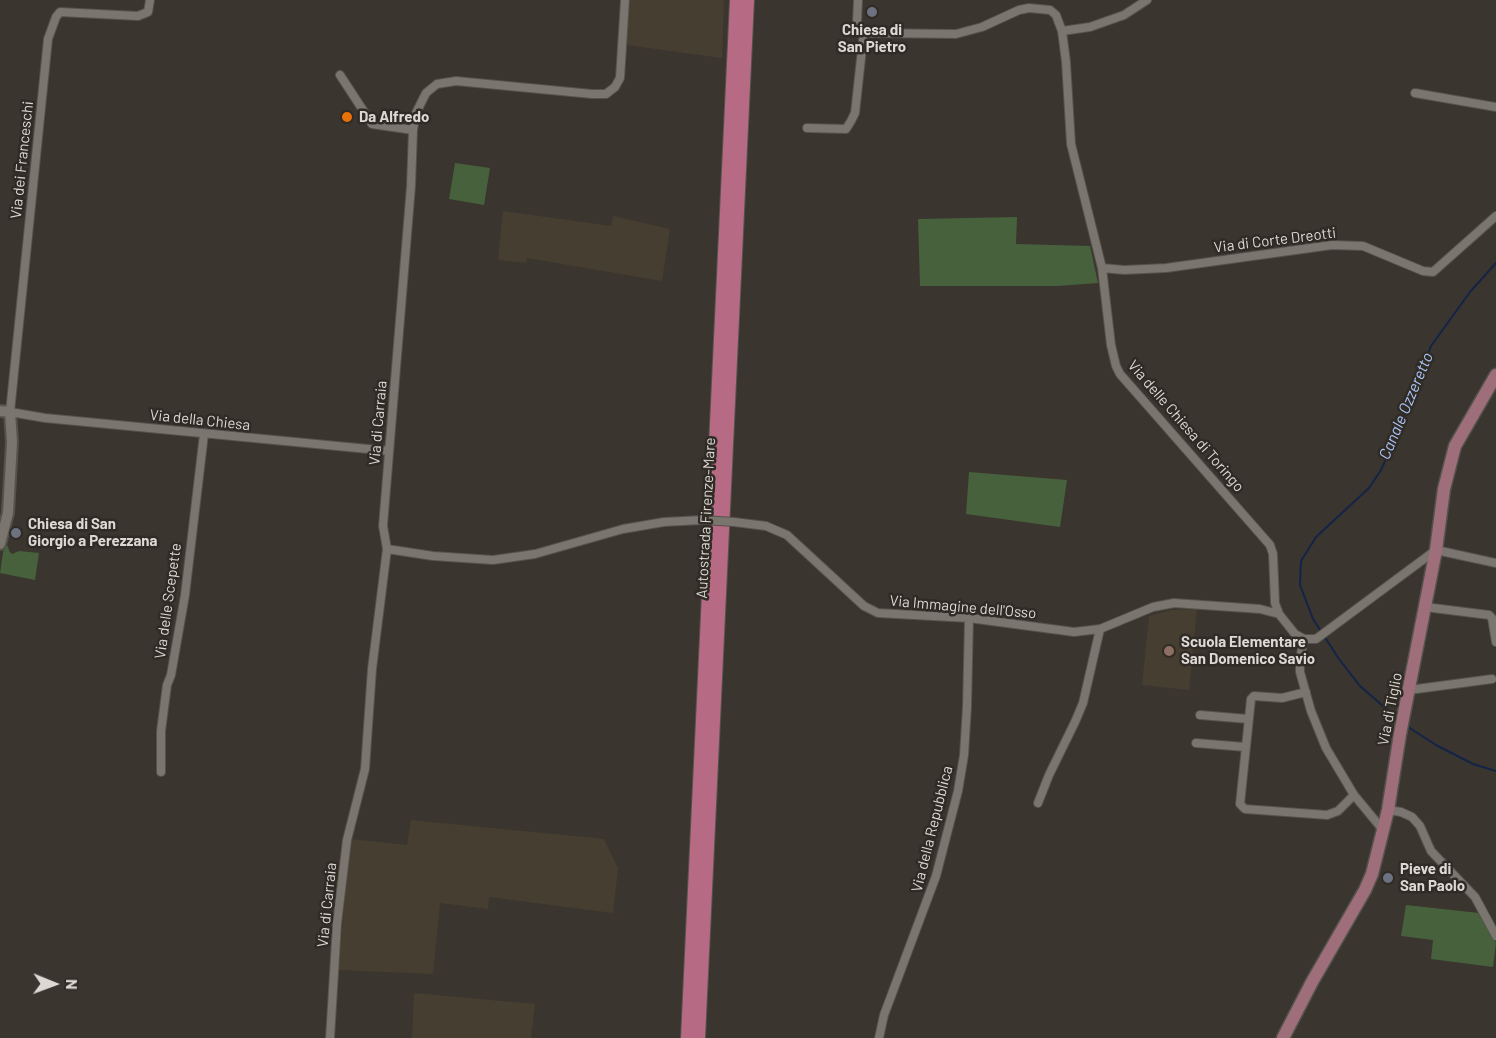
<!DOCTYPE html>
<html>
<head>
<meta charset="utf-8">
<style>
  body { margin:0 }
  #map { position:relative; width:1496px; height:1038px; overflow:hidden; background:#3a352f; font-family:Barlow,sans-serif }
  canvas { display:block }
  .north { position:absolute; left:24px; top:954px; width:60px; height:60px; -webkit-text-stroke:4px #302b25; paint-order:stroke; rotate:91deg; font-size:16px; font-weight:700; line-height:24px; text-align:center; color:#dcd9d5 }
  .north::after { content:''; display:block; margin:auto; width:21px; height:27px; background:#dcd9d5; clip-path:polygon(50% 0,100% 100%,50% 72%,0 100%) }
</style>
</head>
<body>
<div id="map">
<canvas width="1496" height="1038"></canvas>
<div class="north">N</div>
</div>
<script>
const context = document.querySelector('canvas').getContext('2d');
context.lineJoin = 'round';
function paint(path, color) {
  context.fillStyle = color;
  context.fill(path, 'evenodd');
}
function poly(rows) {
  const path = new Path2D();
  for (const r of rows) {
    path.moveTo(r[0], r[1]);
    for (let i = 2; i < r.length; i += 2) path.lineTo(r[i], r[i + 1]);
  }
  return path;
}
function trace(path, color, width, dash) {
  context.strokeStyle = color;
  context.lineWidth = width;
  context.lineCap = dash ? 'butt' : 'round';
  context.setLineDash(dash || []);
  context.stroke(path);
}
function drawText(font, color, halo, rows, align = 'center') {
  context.font = font + ' Barlow,sans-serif';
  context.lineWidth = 5;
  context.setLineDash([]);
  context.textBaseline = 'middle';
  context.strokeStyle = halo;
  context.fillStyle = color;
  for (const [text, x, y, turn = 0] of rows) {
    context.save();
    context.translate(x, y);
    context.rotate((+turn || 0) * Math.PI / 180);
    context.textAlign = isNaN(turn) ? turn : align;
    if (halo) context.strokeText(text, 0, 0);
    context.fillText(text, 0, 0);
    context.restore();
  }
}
const built = poly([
  [630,0,724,0,722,58,626,45],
  [503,211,611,226,613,216,670,229,662,281,527,258,526,263,498,260],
  [1197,609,1189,690,1142,685,1149,616,1172,610],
  [411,820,604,839,618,868,613,913,489,897,488,909,440,903,433,974,338,970,351,839,407,845],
  [414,993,535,1004,531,1038,412,1038]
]);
const green = poly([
  [455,163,490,168,484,205,449,199],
  [1017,217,1016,244,1090,246,1098,283,1058,286,920,286,918,219],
  [969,472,1067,480,1060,527,966,514],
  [4,546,8,546,9,551,12,554,19,551,39,553,35,580,0,573],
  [1406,905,1479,913,1496,943,1493,967,1431,959,1433,940,1401,936]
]);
const stream = poly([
  [1399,720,1360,686,1339,659,1313,619,1300,585,1301,561,1316,537,1369,488,1381,470,1397,435,1431,346,1470,292,1496,263],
  [1405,725,1436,745,1473,764,1496,771]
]);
const street = poly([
  [150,0,148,12,138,16,60,12,56,17,48,39,10,412,45,418,389,451],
  [858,0,857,23,864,31,871,33,956,34,982,27,1019,10,1029,8,1050,10,1056,15,1062,31,1066,62,1071,144,1102,268,1111,345,1116,366,1120,374,1270,545,1273,554,1275,603,1279,614,1295,634,1304,639,1316,639,1436,550,1496,563],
  [1062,31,1090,27,1124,15,1147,0],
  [340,75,372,124,413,130],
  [1415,93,1496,107],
  [807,128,846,129,851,121,855,113,864,31],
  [1102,268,1124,270,1166,268,1332,245,1363,246,1423,271,1433,272,1496,216],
  [734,522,766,526,787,535,864,606,878,613,969,618,1074,632,1100,629,1153,607,1174,603,1260,609,1279,614],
  [387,549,433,556,493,560,535,554,623,529,664,522,702,520],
  [1425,607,1489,615,1492,618,1496,642],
  [1304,639,1300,659,1300,672,1311,711,1326,748,1354,795,1383,830],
  [1409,690,1492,679],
  [1306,692,1282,698,1254,696,1251,699,1240,804,1245,809,1327,815,1338,811,1354,795],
  [1200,715,1248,719],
  [1196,743,1245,747],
  [161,772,161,731,167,685,171,675,185,595,204,434],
  [1038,803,1049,775,1075,722,1083,703,1100,629],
  [1388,810,1401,812,1412,817,1420,826,1431,851,1475,897,1496,936],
  [330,1038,337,924,347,840,365,769,372,669,387,549,383,526,411,186,413,130,416,113,426,93,437,84,456,81,592,94,606,94,615,87,620,78,625,0],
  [879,1038,884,1015,936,876,958,791,964,755,967,707,969,618]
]);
const secondary = poly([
  [0,411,10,412,12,442,8,513,0,544]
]);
const primary = poly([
  [1283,1038,1312,982,1365,890,1372,874,1388,810,1400,734,1436,550,1444,489,1455,446,1496,375]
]);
const highway = poly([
  [688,1038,737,0],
  [698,1038,747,0]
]);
const streetBridge = poly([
  [702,520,734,522]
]);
const markers = [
  [872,12,6,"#6b7280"],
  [347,117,6,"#e8710a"],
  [16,533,6,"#6b7280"],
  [1169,651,6,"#8d6e63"],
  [1388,878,6,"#6b7280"]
];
const poiNames = [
  ["Chiesa di",872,30,"center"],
  ["San Pietro",872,47,"center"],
  ["Da Alfredo",359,117],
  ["Chiesa di San",28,524],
  ["Giorgio a Perezzana",28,541],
  ["Scuola Elementare",1181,642],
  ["San Domenico Savio",1181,659],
  ["Pieve di",1400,869],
  ["San Paolo",1400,886]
];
const streetNames = [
  ["Via dei Franceschi",22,160,-84],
  ["Via di Corte Dreotti",1275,240,-7],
  ["Via della Chiesa",200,420,6],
  ["Via di Carraia",378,423,-85],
  ["Via delle Chiesa di Toringo",1186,426,49],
  ["Autostrada Firenze-Mare",706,518,-87],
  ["Via delle Scepette",168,601,-82],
  ["Via Immagine dell'Osso",963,607,5],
  ["Via di Tiglio",1390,709,-79],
  ["Via della Repubblica",932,829,-76],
  ["Via di Carraia",327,905,-84]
];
const waterNames = [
  ["Canale Ozzeretto",1406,406,-67]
];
paint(built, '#473e32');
paint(green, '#47613c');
trace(stream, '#142448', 2);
trace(street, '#55524c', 10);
trace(secondary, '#55524c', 14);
trace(primary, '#55524c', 15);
trace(highway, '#55524c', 16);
trace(street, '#7a756e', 8);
trace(secondary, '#7a756e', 10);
trace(primary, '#9e6e7b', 12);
trace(highway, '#b66a84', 14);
trace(streetBridge, '#55524c', 10, []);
trace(streetBridge, '#7a756e', 8);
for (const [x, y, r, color] of markers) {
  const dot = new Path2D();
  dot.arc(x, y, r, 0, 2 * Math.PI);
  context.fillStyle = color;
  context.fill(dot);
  trace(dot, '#302b25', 2);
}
drawText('bold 15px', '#dcd9d5', '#302b25', poiNames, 'left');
drawText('15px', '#dcd9d5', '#302b25', streetNames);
drawText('italic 16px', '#abc5fa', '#302b25', waterNames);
</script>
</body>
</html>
